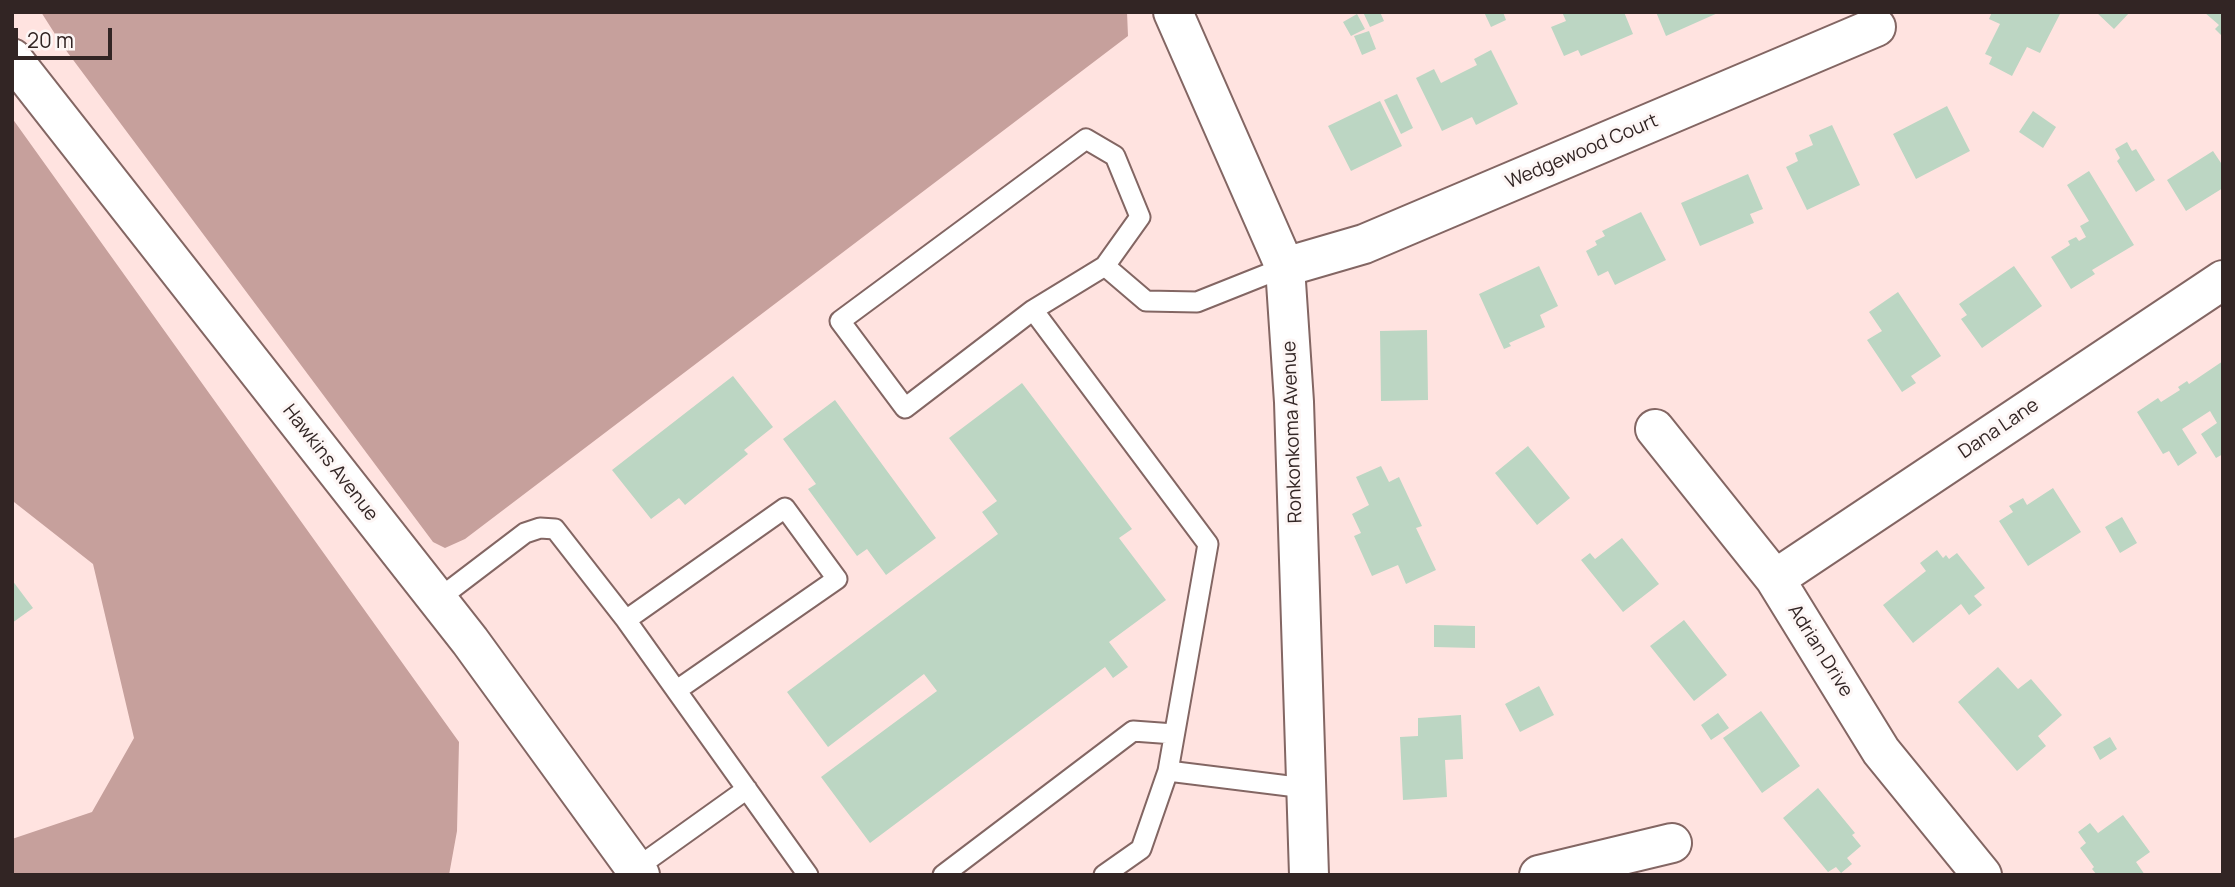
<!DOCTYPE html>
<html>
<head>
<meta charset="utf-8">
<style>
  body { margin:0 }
  #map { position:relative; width:2235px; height:887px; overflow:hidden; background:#ffe3e0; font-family:Manrope,sans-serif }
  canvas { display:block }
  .frame { position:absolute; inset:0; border:14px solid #322524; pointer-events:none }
  .scale { position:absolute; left:14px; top:28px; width:98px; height:32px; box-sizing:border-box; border:4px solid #322524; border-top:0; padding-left:9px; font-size:21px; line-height:24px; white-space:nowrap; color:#322524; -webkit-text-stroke:5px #fdf6f5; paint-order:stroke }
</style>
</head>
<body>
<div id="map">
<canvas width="2235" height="887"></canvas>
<div class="frame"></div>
<div class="scale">20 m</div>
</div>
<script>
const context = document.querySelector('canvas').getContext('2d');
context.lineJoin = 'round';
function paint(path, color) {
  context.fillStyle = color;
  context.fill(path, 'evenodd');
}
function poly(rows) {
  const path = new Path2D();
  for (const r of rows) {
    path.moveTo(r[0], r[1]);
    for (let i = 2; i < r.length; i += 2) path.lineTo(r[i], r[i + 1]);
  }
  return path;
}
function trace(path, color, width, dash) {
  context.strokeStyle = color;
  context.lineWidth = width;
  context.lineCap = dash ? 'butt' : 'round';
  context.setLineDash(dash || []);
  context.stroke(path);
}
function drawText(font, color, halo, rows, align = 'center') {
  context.font = font + ' Manrope,sans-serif';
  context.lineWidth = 6;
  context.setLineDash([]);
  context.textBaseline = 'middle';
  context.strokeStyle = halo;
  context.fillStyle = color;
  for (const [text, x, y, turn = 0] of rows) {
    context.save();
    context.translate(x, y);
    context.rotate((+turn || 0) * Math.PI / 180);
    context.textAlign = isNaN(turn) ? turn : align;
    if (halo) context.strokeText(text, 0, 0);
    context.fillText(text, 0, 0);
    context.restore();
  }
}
const forest = poly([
  [41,12,1127,12,1128,36,465,539,445,548,433,542,62,45],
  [12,118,459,742,457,831,449,875,12,875,12,839,92,812,134,738,93,564,14,502,12,503]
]);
const building = poly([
  [1363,12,1380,12,1384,21,1370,27],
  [1484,12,1503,12,1506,20,1491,27],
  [1562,12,1624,12,1633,34,1581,56,1578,50,1564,56,1551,27,1566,21],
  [1656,12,1720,12,1666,36],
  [1992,12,2061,12,2040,53,2027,47,2012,76,1989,64,1992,57,1985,54,2000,24,1989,19],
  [2096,12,2130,12,2114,29],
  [2204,12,2223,12,2223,37,2215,29,2219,25],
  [1357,14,1365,29,1351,36,1343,22],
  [1369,31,1376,49,1362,55,1354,36],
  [1491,50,1518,104,1476,125,1472,117,1442,131,1416,78,1434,69,1441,83,1477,65,1474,59],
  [1397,94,1413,128,1401,134,1384,100],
  [1380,101,1402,146,1351,171,1328,126],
  [1947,106,1970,151,1916,179,1893,134],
  [2033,111,2056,127,2043,148,2019,132],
  [1832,125,1860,185,1807,210,1786,167,1798,161,1795,153,1813,145,1809,135],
  [2127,142,2132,151,2136,149,2155,180,2136,192,2117,161,2120,158,2115,149],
  [2213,151,2223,166,2223,188,2186,211,2167,180],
  [2089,171,2134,245,2092,270,2095,274,2071,289,2051,257,2070,245,2068,241,2076,237,2079,241,2086,237,2080,226,2089,221,2067,185],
  [1748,174,1763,209,1750,214,1754,223,1700,246,1681,203],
  [1641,212,1666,260,1615,285,1608,271,1598,276,1586,251,1597,245,1595,241,1605,236,1602,231],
  [1539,266,1558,306,1540,315,1545,327,1509,343,1511,346,1504,349,1479,294],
  [2014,266,2042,306,1982,348,1961,319,1967,315,1959,304],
  [1898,292,1941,356,1911,376,1916,383,1902,392,1867,340,1882,331,1869,312],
  [1427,330,1428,400,1381,401,1380,331],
  [2223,361,2223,454,2216,458,2201,434,2217,423,2210,411,2182,429,2197,453,2178,466,2169,451,2163,454,2137,412,2158,398,2161,402,2180,390,2178,387,2187,381,2189,384],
  [733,376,773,427,744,450,748,454,685,505,679,498,651,519,612,470],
  [1022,383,1132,529,1119,538,1166,600,1109,642,1128,667,1113,678,1105,667,870,843,821,777,937,691,924,674,828,747,787,692,998,534,982,512,997,501,949,438],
  [835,400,936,538,886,575,867,549,857,556,808,489,816,484,783,439],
  [1528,446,1570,498,1537,525,1495,473],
  [1381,466,1389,482,1399,477,1422,526,1416,528,1436,570,1406,584,1398,565,1372,576,1354,536,1361,533,1352,514,1369,505,1356,477],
  [2053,488,2081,532,2028,566,1999,521,2013,512,2009,506,2023,498,2027,505],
  [2122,517,2137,543,2120,553,2105,527],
  [1622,538,1659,584,1623,612,1581,560,1590,553,1595,559],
  [1937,550,1943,558,1946,555,1949,559,1957,553,1985,588,1974,596,1982,605,1969,615,1961,604,1913,643,1883,605,1926,571,1920,563],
  [12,580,33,608,12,623],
  [1684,620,1727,675,1694,701,1650,646],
  [1434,625,1475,626,1475,648,1434,647],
  [1998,667,2018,689,2031,679,2062,715,2038,736,2046,746,2017,771,1958,702],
  [1539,686,1554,715,1520,732,1505,704],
  [1761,711,1800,766,1762,793,1723,738],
  [1718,713,1729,728,1711,740,1701,725],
  [1461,715,1463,759,1445,760,1447,797,1403,800,1400,737,1418,736,1418,718],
  [2110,737,2117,749,2100,760,2093,747],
  [1818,788,1855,833,1852,835,1861,846,1847,858,1852,864,1841,873,1836,867,1828,872,1783,818],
  [2123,815,2150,852,2136,862,2145,875,2097,875,2092,869,2094,867,2080,848,2086,843,2078,832,2090,823,2098,833]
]);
const lane = poly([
  [1033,310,905,408,840,321,1086,139,1115,156,1140,217,1105,266],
  [437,600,525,533,540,528,555,529,626,620],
  [677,690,837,579,785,508,626,620,808,875],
  [1168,771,1305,788],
  [635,869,747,789],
  [943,875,1133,731,1174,734],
  [1104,875,1141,849,1168,771,1208,544,1033,310,1105,266,1146,301,1197,302,1285,267]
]);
const street = poly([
  [1285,267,1364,244,1876,27],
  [1655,429,1775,579,1881,751,1982,875],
  [1775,579,2223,280],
  [1539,875,1672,843]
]);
const secondary = poly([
  [1173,12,1285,267,1294,402,1309,875],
  [12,58,470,641,640,875]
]);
const streetNames = [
  ["Wedgewood Court",1582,152,-23],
  ["Dana Lane",1999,429,-34],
  ["Ronkonkoma Avenue",1293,432,-92],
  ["Hawkins Avenue",330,463,52],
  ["Adrian Drive",1820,651,58]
];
paint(forest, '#c6a09c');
paint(building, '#bcd6c3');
trace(lane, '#836663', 23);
trace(street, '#836663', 42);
trace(secondary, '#836663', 42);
trace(lane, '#fff', 19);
trace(street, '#fff', 38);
trace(secondary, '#fff', 38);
drawText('19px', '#322524', '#fdf6f5', streetNames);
</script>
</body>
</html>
